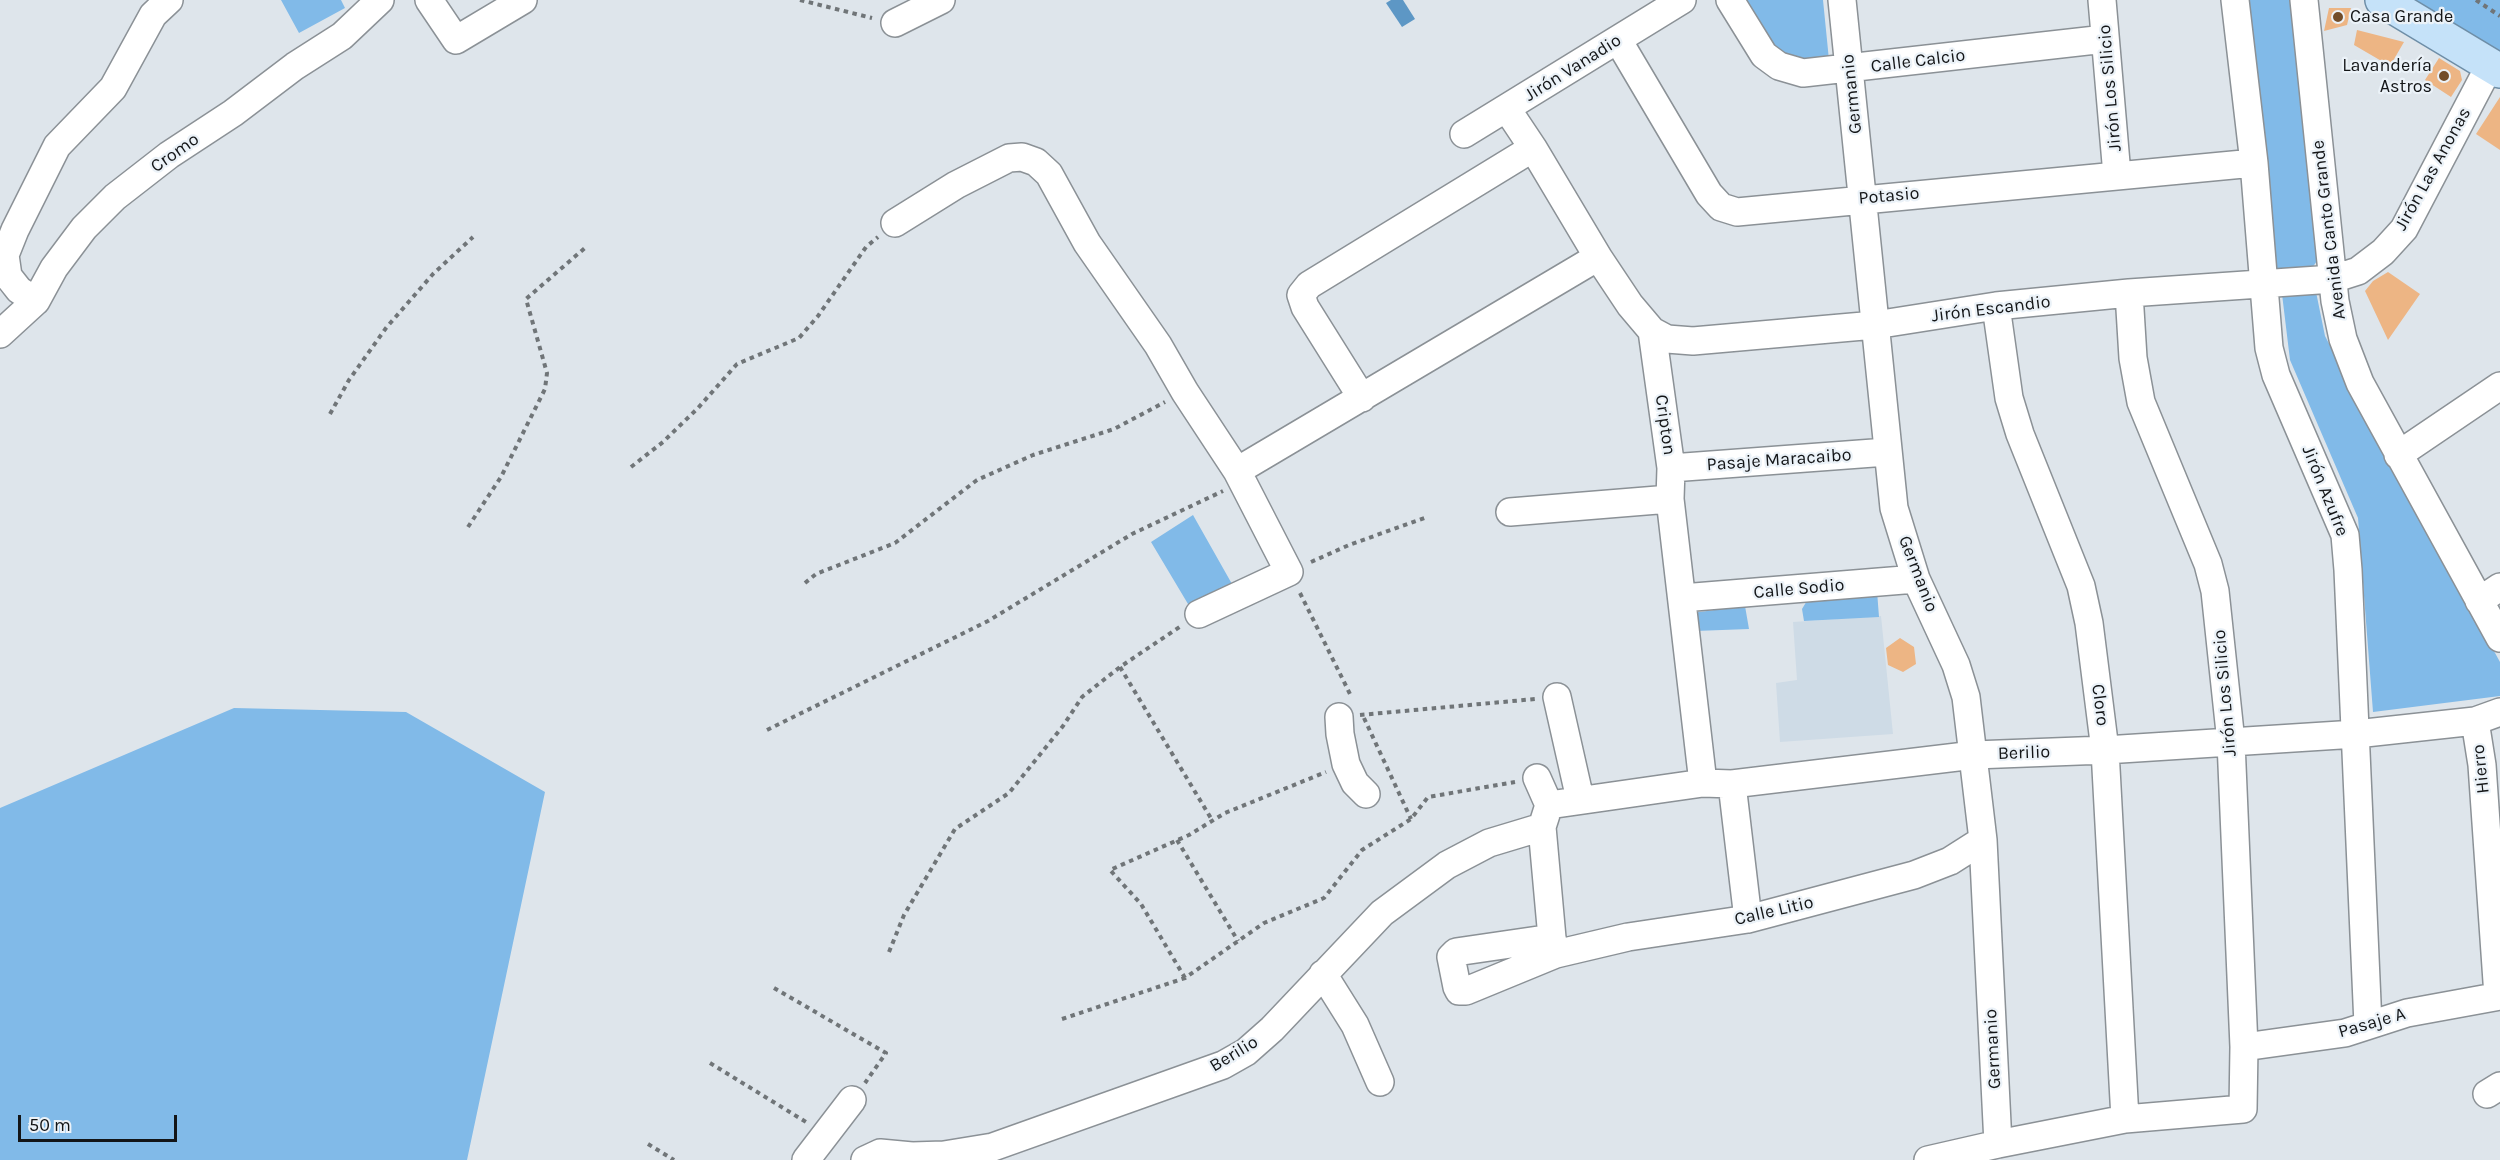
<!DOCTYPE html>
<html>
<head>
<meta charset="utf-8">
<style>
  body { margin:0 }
  #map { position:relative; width:2500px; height:1160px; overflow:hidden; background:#dee5eb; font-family:Karla,sans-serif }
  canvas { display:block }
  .scale { position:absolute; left:18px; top:1115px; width:159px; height:27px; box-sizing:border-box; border:3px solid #131517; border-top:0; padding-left:8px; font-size:18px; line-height:21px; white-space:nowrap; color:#131517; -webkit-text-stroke:4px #ebf2f8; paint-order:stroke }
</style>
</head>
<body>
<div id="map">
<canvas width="2500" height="1160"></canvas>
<div class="scale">50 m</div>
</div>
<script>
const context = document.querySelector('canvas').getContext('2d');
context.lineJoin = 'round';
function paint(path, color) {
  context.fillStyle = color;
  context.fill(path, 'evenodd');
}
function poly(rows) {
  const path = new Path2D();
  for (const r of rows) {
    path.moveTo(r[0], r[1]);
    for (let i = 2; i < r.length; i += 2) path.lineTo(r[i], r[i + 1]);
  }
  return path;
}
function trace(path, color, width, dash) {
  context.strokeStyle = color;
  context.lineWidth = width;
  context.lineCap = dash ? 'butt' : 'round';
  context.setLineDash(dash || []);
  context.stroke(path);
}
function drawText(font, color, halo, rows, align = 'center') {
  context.font = font + ' Karla,sans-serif';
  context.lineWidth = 4.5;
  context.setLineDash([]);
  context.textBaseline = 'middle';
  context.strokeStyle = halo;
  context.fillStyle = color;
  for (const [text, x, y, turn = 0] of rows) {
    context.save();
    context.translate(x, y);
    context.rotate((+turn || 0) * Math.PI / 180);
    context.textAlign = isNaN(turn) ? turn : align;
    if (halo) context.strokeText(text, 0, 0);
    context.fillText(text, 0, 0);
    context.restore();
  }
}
const built = poly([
  [1881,616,1893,734,1780,742,1776,683,1797,680,1793,622]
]);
const green = poly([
  [281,0,341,0,345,8,299,33],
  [1735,0,1823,0,1829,60,1788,62,1774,55],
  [2242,0,2293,0,2317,261,2312,268,2273,273],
  [2411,0,2500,0,2500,58],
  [2315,287,2325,336,2406,491,2500,662,2500,696,2373,712,2358,518,2290,360,2282,294],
  [1193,515,1232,584,1191,609,1151,542],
  [1877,591,1879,617,1804,621,1802,609,1808,599],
  [1745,606,1749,629,1695,631,1692,613],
  [234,708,406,712,545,792,467,1160,0,1160,0,808]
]);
const water = poly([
  [1391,0,1403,0,1415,19,1402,27,1386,3]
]);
const building = poly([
  [2329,8,2351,8,2347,25,2324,31],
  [2357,30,2404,42,2390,66,2354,45],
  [2439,58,2460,71,2462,80,2451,97,2425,80],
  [2500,97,2500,150,2476,134],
  [2388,272,2420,294,2388,340,2365,291,2373,281],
  [1900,638,1914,647,1916,664,1903,672,1888,665,1886,648]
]);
const path = poly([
  [800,0,872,18],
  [2476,0,2500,16],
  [330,414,349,380,386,328,433,274,473,237],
  [631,467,663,442,698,408,737,364,799,338,818,316,866,247,878,237],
  [468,527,501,477,545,389,547,373,526,299,586,247],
  [1311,562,1349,545,1427,517],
  [805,583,816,574,895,543,977,480,1033,455,1114,429,1165,402],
  [1300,593,1351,696],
  [1120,667,1212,820],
  [1360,715,1535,699],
  [1364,718,1411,819],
  [767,730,988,621,1132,534,1223,491],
  [1177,840,1238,941],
  [889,952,904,915,955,829,1009,793,1063,726,1082,697,1120,667,1181,626],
  [1185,978,1141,904,1110,870,1189,835,1225,813,1326,772],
  [774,988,886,1053,865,1083],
  [1062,1019,1185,978,1264,923,1324,898,1362,850,1411,819,1428,797,1515,782],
  [710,1063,806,1122],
  [648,1144,674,1160]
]);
const minor = poly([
  [429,0,456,40,523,0],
  [1730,0,1764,55,1779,66,1803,73,2105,39],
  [1842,0,1894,508,1916,579,1956,665,1966,697,1983,840,1998,1144],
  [2102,0,2117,175],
  [2235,0,2254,163,2269,348,2276,375,2345,535,2348,570,2368,1025],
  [2304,0,2335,301,2343,339,2360,383,2500,638],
  [895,23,941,0],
  [1618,40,1709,194,1721,207,1737,212,2254,163],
  [1507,109,1533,148,1598,257,1630,305,1652,331,1671,468,1670,499,1703,783],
  [1464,134,1682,0],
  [895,223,956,185,1009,158,1022,157,1036,162,1049,174,1087,243,1158,345,1185,392,1237,471,1289,572,1199,614],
  [36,301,19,290,8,276,5,255,15,230,57,146,113,88,153,15,169,0],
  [1996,306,2009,398,2020,434,2081,586,2089,623,2105,750,2125,1119],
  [1652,331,1667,339,1693,341,1875,325,1996,306,2129,293,2333,279,2358,271,2383,252,2404,229,2490,65],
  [0,334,36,301,54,268,84,228,115,197,169,155,233,113,295,66,342,36,380,0],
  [1362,398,1305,307,1301,295,1309,285,1533,148],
  [2398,455,2500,386],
  [1671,468,1887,452],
  [1237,471,1598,257],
  [1510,512,1670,499],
  [1682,598,1916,579],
  [2479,601,2500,587],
  [1557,697,1580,799],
  [1339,717,1340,734,1346,764,1355,783,1366,794],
  [2475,721,2482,765,2498,996],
  [1537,778,1549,805,1542,827,1552,938,1556,954],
  [1732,784,1748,919],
  [1549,805,1703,783,1732,784,1974,755,2105,750,2356,734,2475,721,2500,712],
  [1552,938,1456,952,1451,957,1457,987,1459,991,1466,991,1556,954,1628,937,1748,919,1914,875,1950,861,1983,840],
  [1323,974,1355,1025,1380,1082],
  [2244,1047,2345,1033,2407,1013,2500,996],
  [2487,1094,2500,1086],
  [806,1160,852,1100],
  [865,1160,880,1153,912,1156,944,1155,993,1147,1223,1065,1246,1052,1272,1029,1382,913,1447,865,1489,843,1542,827],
  [1928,1160,1998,1144,2125,1119,2243,1109,2244,1047,2231,742,2215,591,2208,564,2141,402,2133,358,2129,293]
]);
const major = poly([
  [2382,0,2500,71]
]);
const markers = [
  [2338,17,6,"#734d29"],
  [2444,76,6,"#734d29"]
];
const poiNames = [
  ["Casa Grande",2350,17],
  ["Lavandería",2432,66,"right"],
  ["Astros",2432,87,"right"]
];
const streetNames = [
  ["Calle Calcio",1918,61,-7],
  ["Jirón Vanadio",1573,68,-32],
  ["Jirón Los Silicio",2110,88,-95],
  ["Germanio",1852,94,-96],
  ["Cromo",175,153,-35],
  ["Jirón Las Anonas",2433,169,-61],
  ["Potasio",1889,196,-5],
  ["Avenida Canto Grande",2329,230,-97],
  ["Jirón Escandio",1991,309,-7],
  ["Cripton",1665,425,82],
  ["Pasaje Maracaibo",1779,460,-4],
  ["Jirón Azufre",2325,491,68],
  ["Germanio",1918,574,69],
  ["Calle Sodio",1799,589,-5],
  ["Jirón Los Silicio",2225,693,-95],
  ["Cloro",2100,705,83],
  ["Berilio",2024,753,-2],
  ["Hierro",2481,769,-96],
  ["Calle Litio",1774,911,-13],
  ["Pasaje A",2372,1023,-16],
  ["Germanio",1993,1049,-93],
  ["Berilio",1234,1054,-31]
];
paint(built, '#cedbe6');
paint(green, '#81bae8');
paint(water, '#5d97c5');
paint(building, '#edb584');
trace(minor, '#8b9196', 30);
trace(major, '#6e8ea7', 36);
trace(path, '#707578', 4, [4.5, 4.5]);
trace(minor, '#fff', 27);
trace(major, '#c5e2f9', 33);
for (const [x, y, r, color] of markers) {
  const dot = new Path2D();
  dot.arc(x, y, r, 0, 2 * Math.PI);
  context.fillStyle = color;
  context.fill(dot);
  trace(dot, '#ebf2f8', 2);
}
drawText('18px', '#131517', '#ebf2f8', poiNames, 'left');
drawText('18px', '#131517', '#ebf2f8', streetNames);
</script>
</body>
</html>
